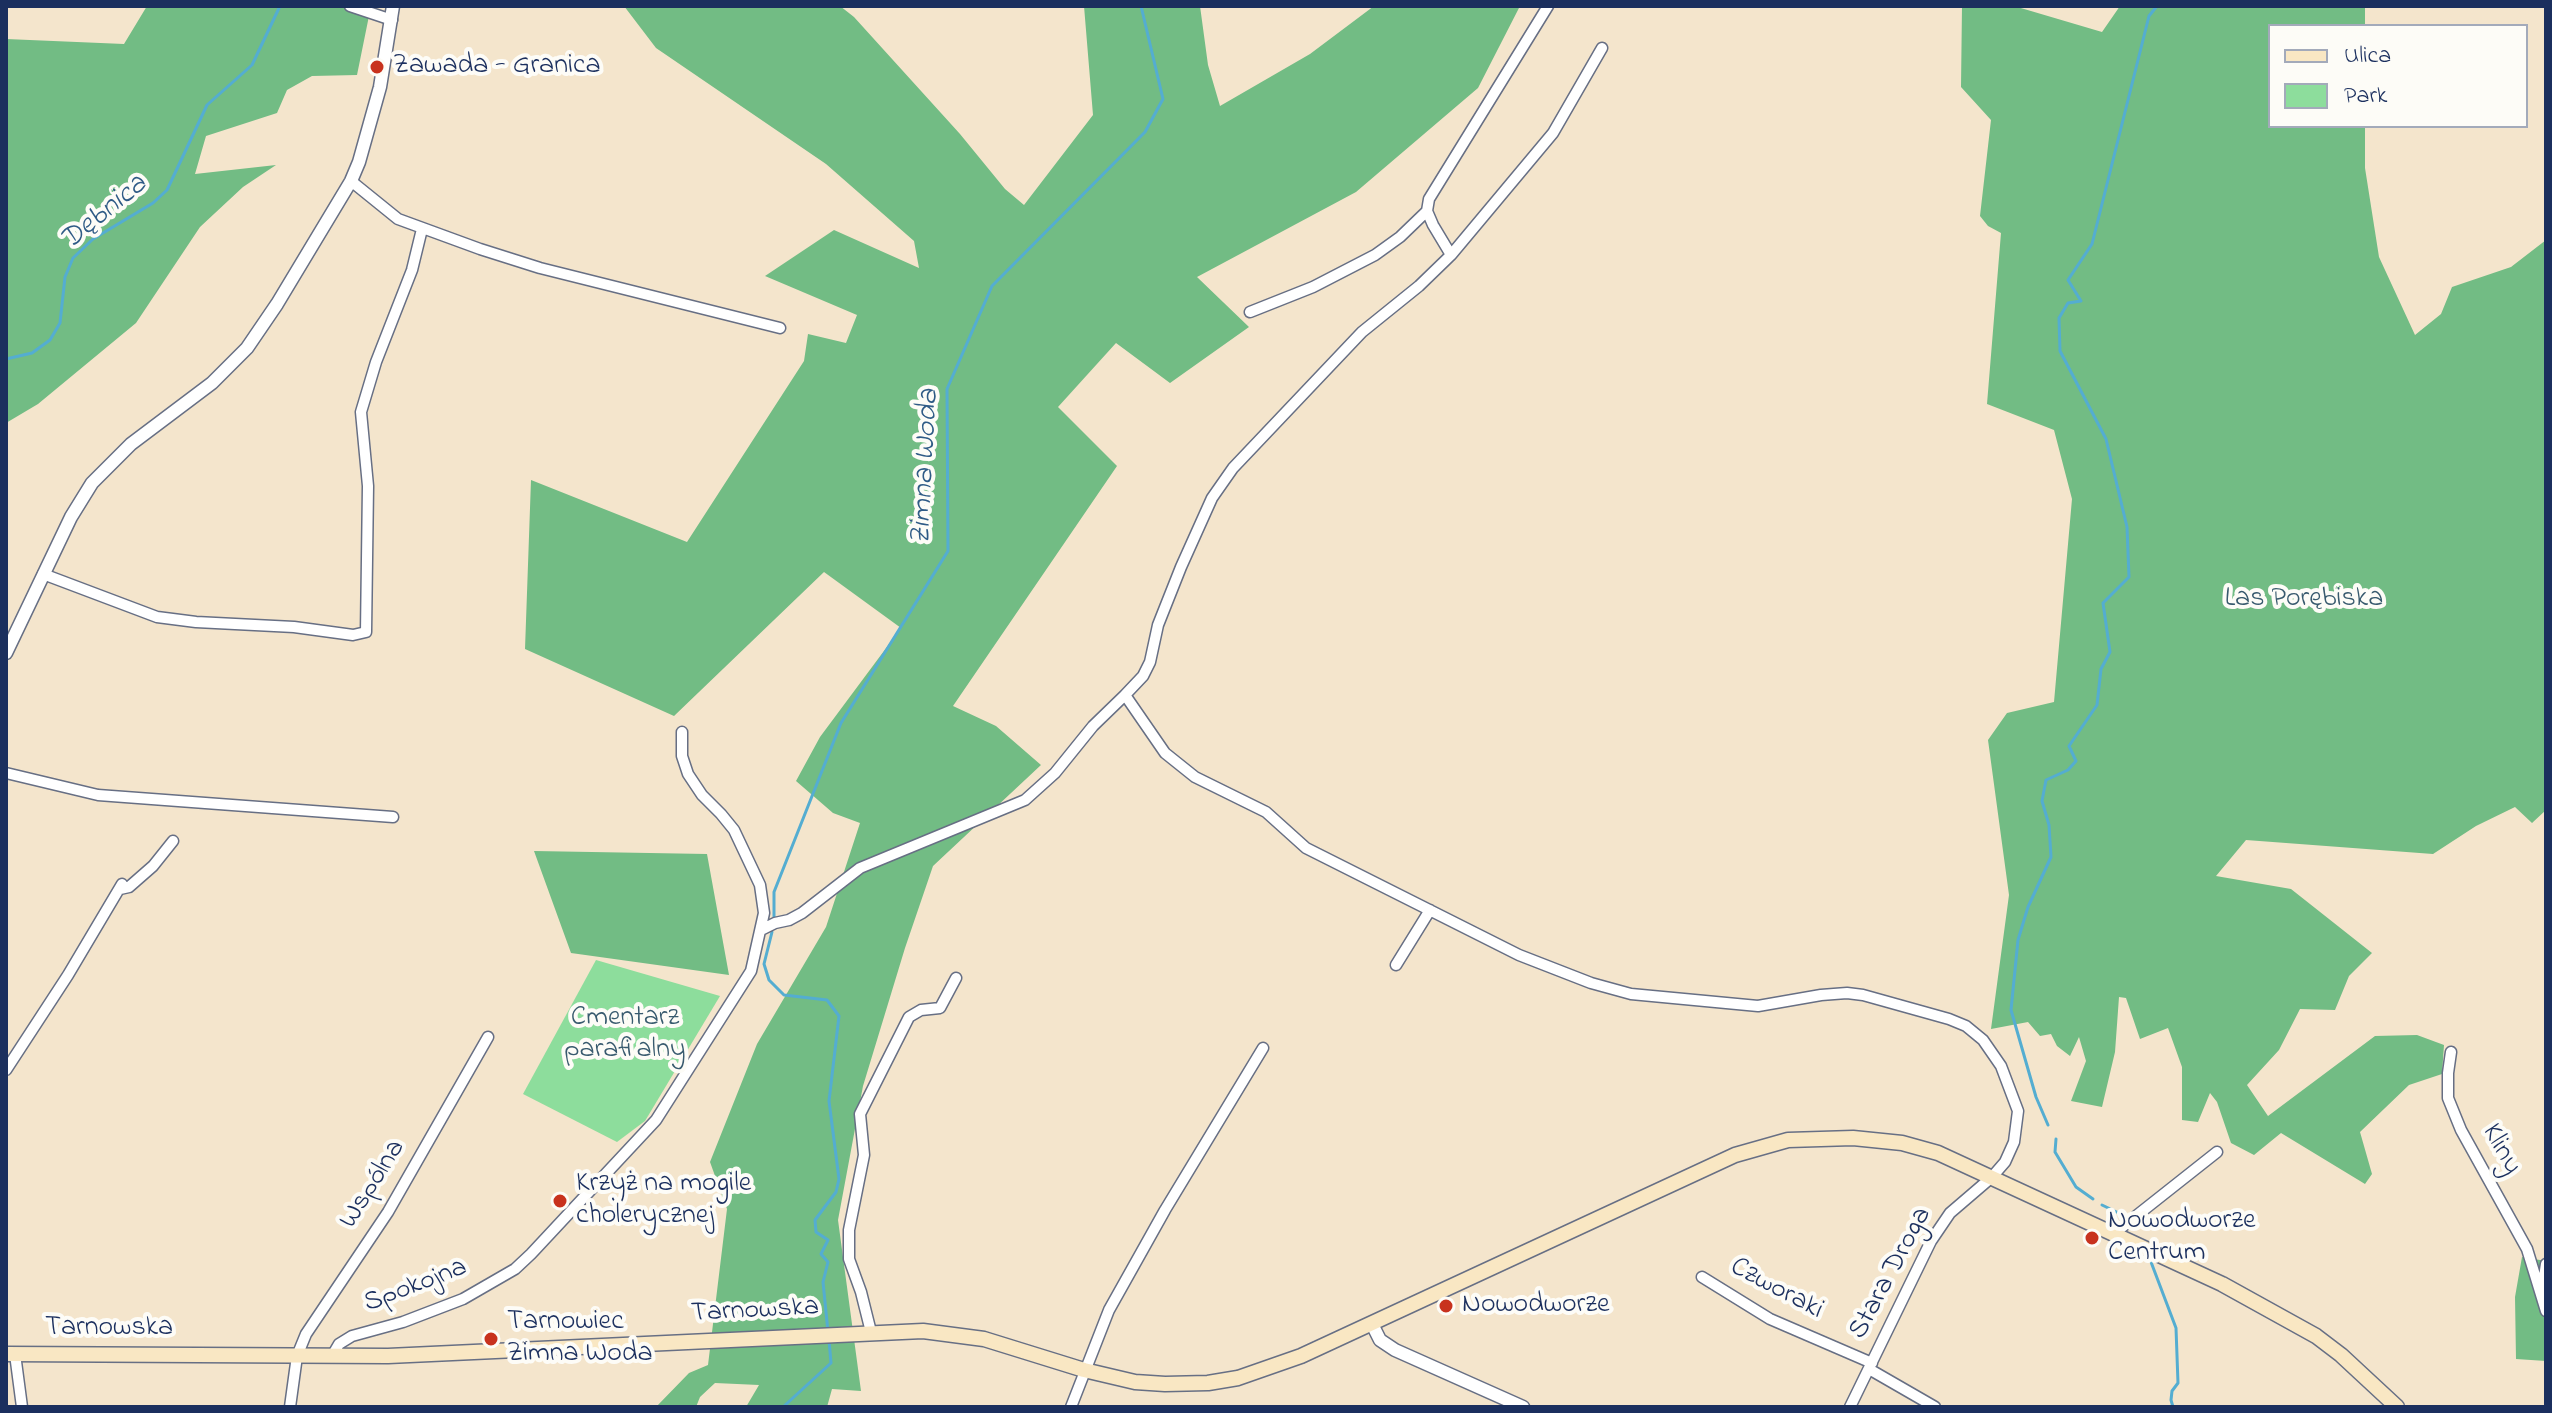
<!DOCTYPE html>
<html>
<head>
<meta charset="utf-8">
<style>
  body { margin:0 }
  #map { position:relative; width:2552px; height:1413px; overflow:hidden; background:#f4e5cc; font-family:"Indie Flower",sans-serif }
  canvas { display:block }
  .frame { position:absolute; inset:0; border:8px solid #1b2f5e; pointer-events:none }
  .legend { position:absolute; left:2268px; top:24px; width:260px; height:104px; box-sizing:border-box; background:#fdfcf7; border:2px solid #a3aaba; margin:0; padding:10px 14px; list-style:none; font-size:24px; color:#1b2f5e }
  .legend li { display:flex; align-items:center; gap:16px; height:40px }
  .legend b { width:40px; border:2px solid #a3aaba }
</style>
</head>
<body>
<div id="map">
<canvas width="2552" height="1413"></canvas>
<div class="frame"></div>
<ul class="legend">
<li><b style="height:10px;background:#f9e7c3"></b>Ulica</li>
<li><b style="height:22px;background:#8ddd9c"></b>Park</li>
</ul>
</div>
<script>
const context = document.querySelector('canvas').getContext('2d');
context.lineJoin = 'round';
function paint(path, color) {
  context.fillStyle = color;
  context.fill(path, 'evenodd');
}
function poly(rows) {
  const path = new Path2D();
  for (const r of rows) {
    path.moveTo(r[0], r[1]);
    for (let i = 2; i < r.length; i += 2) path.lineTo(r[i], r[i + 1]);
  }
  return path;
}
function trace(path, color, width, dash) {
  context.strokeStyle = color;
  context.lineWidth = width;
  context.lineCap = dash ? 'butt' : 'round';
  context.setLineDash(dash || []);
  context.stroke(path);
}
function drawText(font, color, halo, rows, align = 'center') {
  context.font = font + ' "Indie Flower",sans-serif';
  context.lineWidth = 8;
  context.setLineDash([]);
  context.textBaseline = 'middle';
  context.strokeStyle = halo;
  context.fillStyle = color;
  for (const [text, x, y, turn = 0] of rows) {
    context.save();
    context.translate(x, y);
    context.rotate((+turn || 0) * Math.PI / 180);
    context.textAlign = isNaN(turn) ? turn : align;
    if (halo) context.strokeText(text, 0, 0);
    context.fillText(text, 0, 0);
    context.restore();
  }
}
const green = poly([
  [596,960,720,996,645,1121,617,1142,523,1094]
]);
const forest = poly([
  [147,6,371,6,357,75,312,76,287,90,277,113,206,136,195,174,276,165,243,187,200,227,136,323,38,404,6,423,6,39,124,44],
  [624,6,840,6,854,17,960,134,1005,189,1024,205,1093,115,1084,6,1200,6,1208,65,1220,106,1310,54,1374,6,1520,6,1478,88,1356,192,1197,277,1249,327,1170,383,1116,343,1058,407,1117,466,953,706,996,726,1041,765,933,866,905,948,863,1086,838,1220,861,1391,832,1389,827,1407,746,1407,759,1385,715,1383,700,1397,696,1407,656,1407,689,1373,708,1365,727,1209,710,1162,757,1044,826,927,860,823,833,813,796,781,820,737,901,628,824,572,674,716,525,649,531,480,687,542,804,361,808,334,846,343,857,315,765,276,834,230,919,268,914,241,826,164,656,48],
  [1962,6,2014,6,2102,32,2120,6,2365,6,2365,26,2270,26,2270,126,2365,126,2365,168,2379,257,2415,335,2441,314,2452,287,2511,267,2546,240,2546,810,2532,823,2515,807,2476,826,2433,854,2246,840,2216,876,2291,889,2372,953,2349,976,2335,1010,2300,1009,2279,1050,2247,1085,2268,1116,2375,1036,2417,1035,2444,1045,2442,1074,2409,1085,2360,1132,2372,1174,2365,1184,2281,1133,2254,1155,2231,1143,2217,1102,2210,1093,2198,1122,2182,1120,2182,1067,2168,1028,2140,1039,2126,998,2119,997,2115,1052,2102,1107,2071,1101,2086,1061,2079,1037,2070,1056,2057,1046,2051,1034,2040,1036,2028,1022,1991,1029,2009,895,1988,740,2007,713,2054,702,2072,499,2054,430,1987,404,2001,233,1988,226,1980,216,1991,120,1961,87],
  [534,851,707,854,729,975,571,953],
  [2522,1257,2546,1261,2546,1361,2516,1359,2515,1297]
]);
const stream = poly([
  [6,359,32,353,50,340,60,323,65,277,73,258,93,239,153,203,167,190,207,105,252,65,280,6],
  [774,919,774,892,841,723,948,551,947,389,992,286,1145,132,1163,99,1141,6],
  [772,932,764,964,769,980,784,995,827,1000,839,1016,829,1101,839,1179,836,1192,815,1220,816,1232,828,1240,821,1254,828,1262,823,1282,828,1332],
  [2048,1125,2036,1097,2011,1010,2018,940,2028,907,2051,857,2049,825,2042,801,2046,780,2068,770,2076,761,2069,746,2097,705,2101,669,2110,652,2103,603,2129,577,2127,527,2106,439,2060,351,2059,318,2068,303,2081,301,2068,280,2092,244,2149,16,2157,6],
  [2056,1139,2055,1152,2076,1187,2093,1199],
  [2102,1205,2127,1217],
  [2151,1262,2176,1328,2178,1383,2172,1391,2171,1400,2173,1407],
  [783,1407,831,1363,829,1340]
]);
const minor = poly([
  [350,6,392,20],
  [1602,48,1553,133,1451,255,1419,286,1362,332,1233,468,1212,498,1181,567,1158,625,1150,662,1143,676,1125,695,1165,753,1195,777,1266,812,1306,848,1519,955,1591,983,1631,994,1758,1006,1821,995,1847,993,1863,995,1949,1019,1966,1026,1983,1040,2001,1066,2018,1111,2014,1142,2005,1162,1992,1177,1950,1213,1931,1241,1850,1407],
  [351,181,398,219,480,249,540,268,780,328],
  [1451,255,1433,225,1427,211,1429,199,1548,6],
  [1250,312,1313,287,1375,255,1400,237,1427,211],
  [43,574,157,617,196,622,294,627,353,635,366,632,368,486,361,412,376,362,412,270,422,229],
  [6,773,98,795,393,817],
  [120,889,129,887,153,866,173,841],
  [761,930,775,923,789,920,802,913,860,868,1025,800,1055,773,1093,726,1125,695],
  [1396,965,1430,910],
  [2451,1052,2448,1073,2448,1098,2461,1130,2527,1249,2546,1311],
  [6,1070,68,975,122,884],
  [2112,1235,2217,1152],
  [1702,1277,1770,1319,1872,1363],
  [2542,1290,2546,1264],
  [871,1332,861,1292,849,1259,849,1230,864,1155,860,1114,909,1017,921,1010,940,1008,956,978],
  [15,1354,22,1407],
  [332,1356,339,1344,352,1336,403,1322,463,1299,515,1269,531,1254,656,1120,751,971,764,913,760,885,734,830,721,814,702,795,688,774,682,756,682,732],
  [1869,1369,1935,1407],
  [290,1407,297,1356,306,1334,388,1212,488,1037],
  [1071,1407,1109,1310,1165,1210,1263,1048]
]);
const tertiary = poly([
  [6,653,71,517,92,483,131,444,212,383,247,348,277,304,351,181,359,162,380,87,393,6],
  [1372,1324,1380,1340,1395,1350,1523,1407]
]);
const secondary = poly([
  [6,1354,388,1356,923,1331,984,1339,1084,1370,1135,1382,1165,1384,1208,1383,1238,1378,1301,1356,1735,1155,1788,1140,1853,1138,1902,1143,1938,1153,2222,1284,2316,1336,2341,1355,2397,1407]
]);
const markers = [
  [377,67,8,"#c8321e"],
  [560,1201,8,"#c8321e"],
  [2092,1238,8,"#c8321e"],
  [1446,1306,8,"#c8321e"],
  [491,1339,8,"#c8321e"]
];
const poiNames = [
  ["Zawada - Granica",393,67],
  ["Krzyż na mogile",576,1185],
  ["cholerycznej",576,1217],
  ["Nowodworze",2108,1222],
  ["Centrum",2108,1254],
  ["Nowodworze",1462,1306],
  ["Tarnowiec",507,1323],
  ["Zimna Woda",507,1355]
];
const parkNames = [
  ["Las Porębiska",2304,600],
  ["Cmentarz",625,1019],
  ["parafialny",625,1051]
];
const streetNames = [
  ["Kliny",2500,1150,61],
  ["Wspólna",374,1185,-58],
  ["Stara Droga",1892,1274,-62],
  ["Spokojna",416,1287,-21],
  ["Czworaki",1776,1290,28],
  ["Tarnowska",755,1312,-3],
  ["Tarnowska",109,1329]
];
const waterNames = [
  ["Dębnica",105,214,-39],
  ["Zimna Woda",927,467,-87]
];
paint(green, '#8ddd9c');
paint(forest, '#72bc84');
trace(stream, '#54add1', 3);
trace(minor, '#676f84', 13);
trace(tertiary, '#676f84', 15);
trace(secondary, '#676f84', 17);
trace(minor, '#fff', 10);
trace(tertiary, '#fff', 12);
trace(secondary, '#f9e7c3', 14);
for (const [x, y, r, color] of markers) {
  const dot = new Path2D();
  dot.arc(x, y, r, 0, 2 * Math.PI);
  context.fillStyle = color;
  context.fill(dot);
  trace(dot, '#fdfcf7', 3);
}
drawText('28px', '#1b2f5e', '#fdfcf7', poiNames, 'left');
drawText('28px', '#385a6e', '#fdfcf7', parkNames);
drawText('28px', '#1b2f5e', '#fdfcf7', streetNames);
drawText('italic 30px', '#2f5b86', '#fdfcf7', waterNames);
</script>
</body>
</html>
